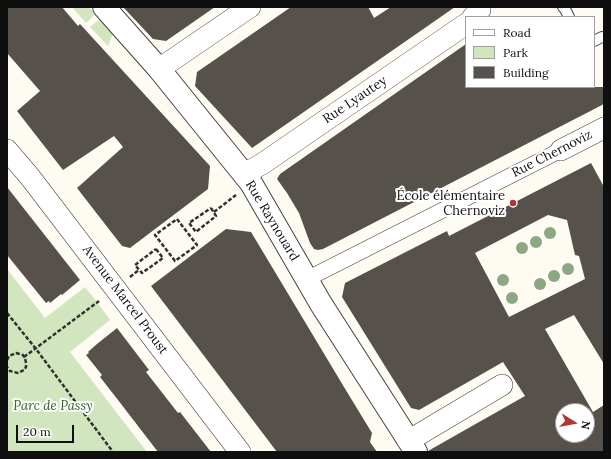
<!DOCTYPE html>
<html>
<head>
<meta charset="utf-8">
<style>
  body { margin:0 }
  #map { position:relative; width:611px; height:459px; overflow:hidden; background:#fefcf2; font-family:Lora,serif }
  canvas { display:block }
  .frame { position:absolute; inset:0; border:8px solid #0f0f0f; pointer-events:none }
  .legend { position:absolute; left:465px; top:16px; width:130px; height:72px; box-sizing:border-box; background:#fff; border:1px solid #9f9f9f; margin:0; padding:5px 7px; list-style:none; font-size:12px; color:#0f0f0f }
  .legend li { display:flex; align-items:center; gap:8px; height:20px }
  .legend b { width:20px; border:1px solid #9f9f9f }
  .north { position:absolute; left:555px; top:403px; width:40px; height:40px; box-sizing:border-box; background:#fff; border:1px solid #9f9f9f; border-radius:50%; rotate:101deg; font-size:11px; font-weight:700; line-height:16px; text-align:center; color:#0f0f0f }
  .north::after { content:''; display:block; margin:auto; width:14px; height:18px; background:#b43233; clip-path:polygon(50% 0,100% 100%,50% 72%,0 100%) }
  .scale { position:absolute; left:16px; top:425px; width:58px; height:18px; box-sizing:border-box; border:2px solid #0f0f0f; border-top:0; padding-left:5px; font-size:12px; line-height:14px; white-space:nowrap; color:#0f0f0f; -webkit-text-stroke:3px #fff; paint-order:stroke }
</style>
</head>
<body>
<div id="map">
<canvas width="611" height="459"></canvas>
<div class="frame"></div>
<ul class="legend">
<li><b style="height:5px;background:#fff"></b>Road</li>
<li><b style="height:11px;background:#d1e6be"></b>Park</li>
<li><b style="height:11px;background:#57514c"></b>Building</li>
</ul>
<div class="north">N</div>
<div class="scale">20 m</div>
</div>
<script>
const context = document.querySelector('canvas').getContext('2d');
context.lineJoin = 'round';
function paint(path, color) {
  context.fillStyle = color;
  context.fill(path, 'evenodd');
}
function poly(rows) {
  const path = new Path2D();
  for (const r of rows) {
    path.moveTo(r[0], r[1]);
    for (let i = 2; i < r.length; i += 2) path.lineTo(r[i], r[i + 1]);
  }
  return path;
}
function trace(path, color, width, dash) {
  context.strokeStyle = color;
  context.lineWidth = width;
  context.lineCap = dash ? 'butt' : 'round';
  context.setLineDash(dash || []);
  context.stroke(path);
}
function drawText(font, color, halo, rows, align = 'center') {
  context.font = font + ' Lora,serif';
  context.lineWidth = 4;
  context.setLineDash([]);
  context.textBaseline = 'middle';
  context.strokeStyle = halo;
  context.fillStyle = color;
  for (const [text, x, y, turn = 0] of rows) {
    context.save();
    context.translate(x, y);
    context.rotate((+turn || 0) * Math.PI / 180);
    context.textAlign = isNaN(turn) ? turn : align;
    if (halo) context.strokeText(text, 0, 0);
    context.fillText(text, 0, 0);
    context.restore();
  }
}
const green = poly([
  [72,7,89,7,95,14,86,23],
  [100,19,113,34,108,46,90,27],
  [7,269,45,318,85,287,97,302,110,320,70,352,147,452,7,452]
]);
const building = poly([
  [7,7,62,7,78,26,80,24,210,166,208,189,130,248,122,246,77,188,123,147,114,136,63,170,17,111,40,91,7,53],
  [123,7,215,7,166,41,153,39],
  [291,7,368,7,374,18,391,7,455,7,252,148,195,86,197,72],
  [466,44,466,87,604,87,604,104,323,249,318,250,314,249,310,243,299,213,287,193,277,179,280,174],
  [591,163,604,187,604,364,574,315,545,329,593,412,604,405,604,452,428,452,428,451,525,396,503,362,419,410,411,408,342,297,345,283,447,231,449,236],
  [548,215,567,220,575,255,579,256,585,279,509,317,475,253],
  [563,411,587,411,587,435,563,435],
  [7,187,80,280,62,295,61,294,50,303,49,301,46,303,7,255],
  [226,229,251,232,347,392,372,433,370,442,377,452,277,452,151,286],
  [117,328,149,370,146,372,178,413,180,412,211,452,158,452,118,400,100,377,102,375,86,355,89,353,88,352,97,344]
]);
const path = poly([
  [211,208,216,216,196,232,189,223,211,208],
  [214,212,236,195],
  [177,219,197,245,175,261,155,235,177,219],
  [156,249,163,258,142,273,135,265,156,249],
  [130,277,139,270],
  [7,313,36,349,113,452],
  [24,357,99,301],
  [7,360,9,356,16,353,23,355,25,358,26,363,26,367,24,370,18,373,10,371,7,367]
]);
const service = poly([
  [563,7,565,9,569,17],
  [594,41,602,37]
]);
const pedestrian = poly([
  [307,279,561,150]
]);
const minor = poly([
  [473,17,480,10,480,7],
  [159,69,250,7],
  [7,150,30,177,240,452],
  [561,150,604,128],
  [244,174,262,164,466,24],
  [408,441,502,385]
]);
const tertiary = poly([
  [104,7,159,69,251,183,321,304,416,452]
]);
const trees = [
  [550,233],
  [536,242],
  [522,248],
  [568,269],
  [554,276],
  [503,280],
  [540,284],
  [512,298]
];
const markers = [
  [513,203,4,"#b43233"]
];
const streetNames = [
  ["Rue Lyautey",355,100,-34],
  ["Rue Chernoviz",552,154,-27],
  ["Rue Raynouard",272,221,59],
  ["Avenue Marcel Proust",125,300,53]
];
const poiNames = [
  ["École élémentaire",505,196],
  ["Chernoviz",505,211]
];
const parkNames = [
  ["Parc de Passy",53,406]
];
paint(green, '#d1e6be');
paint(building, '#57514c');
trace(service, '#424242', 12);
trace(pedestrian, '#424242', 16);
trace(minor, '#424242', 22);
trace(tertiary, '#424242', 24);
trace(path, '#313131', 2.5, [4, 2]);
trace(service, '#fff', 10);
trace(pedestrian, '#fff', 15);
trace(minor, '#fff', 21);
trace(tertiary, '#fff', 22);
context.fillStyle = '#8ca781';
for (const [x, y] of trees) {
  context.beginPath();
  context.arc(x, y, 6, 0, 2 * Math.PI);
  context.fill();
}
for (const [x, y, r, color] of markers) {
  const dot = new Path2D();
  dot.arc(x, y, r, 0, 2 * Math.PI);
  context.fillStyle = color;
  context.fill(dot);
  trace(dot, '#fff', 1.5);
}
drawText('13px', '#0f0f0f', '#fff', streetNames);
drawText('13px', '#0f0f0f', '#fff', poiNames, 'right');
drawText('italic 13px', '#2f6224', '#fff', parkNames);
</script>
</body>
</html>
